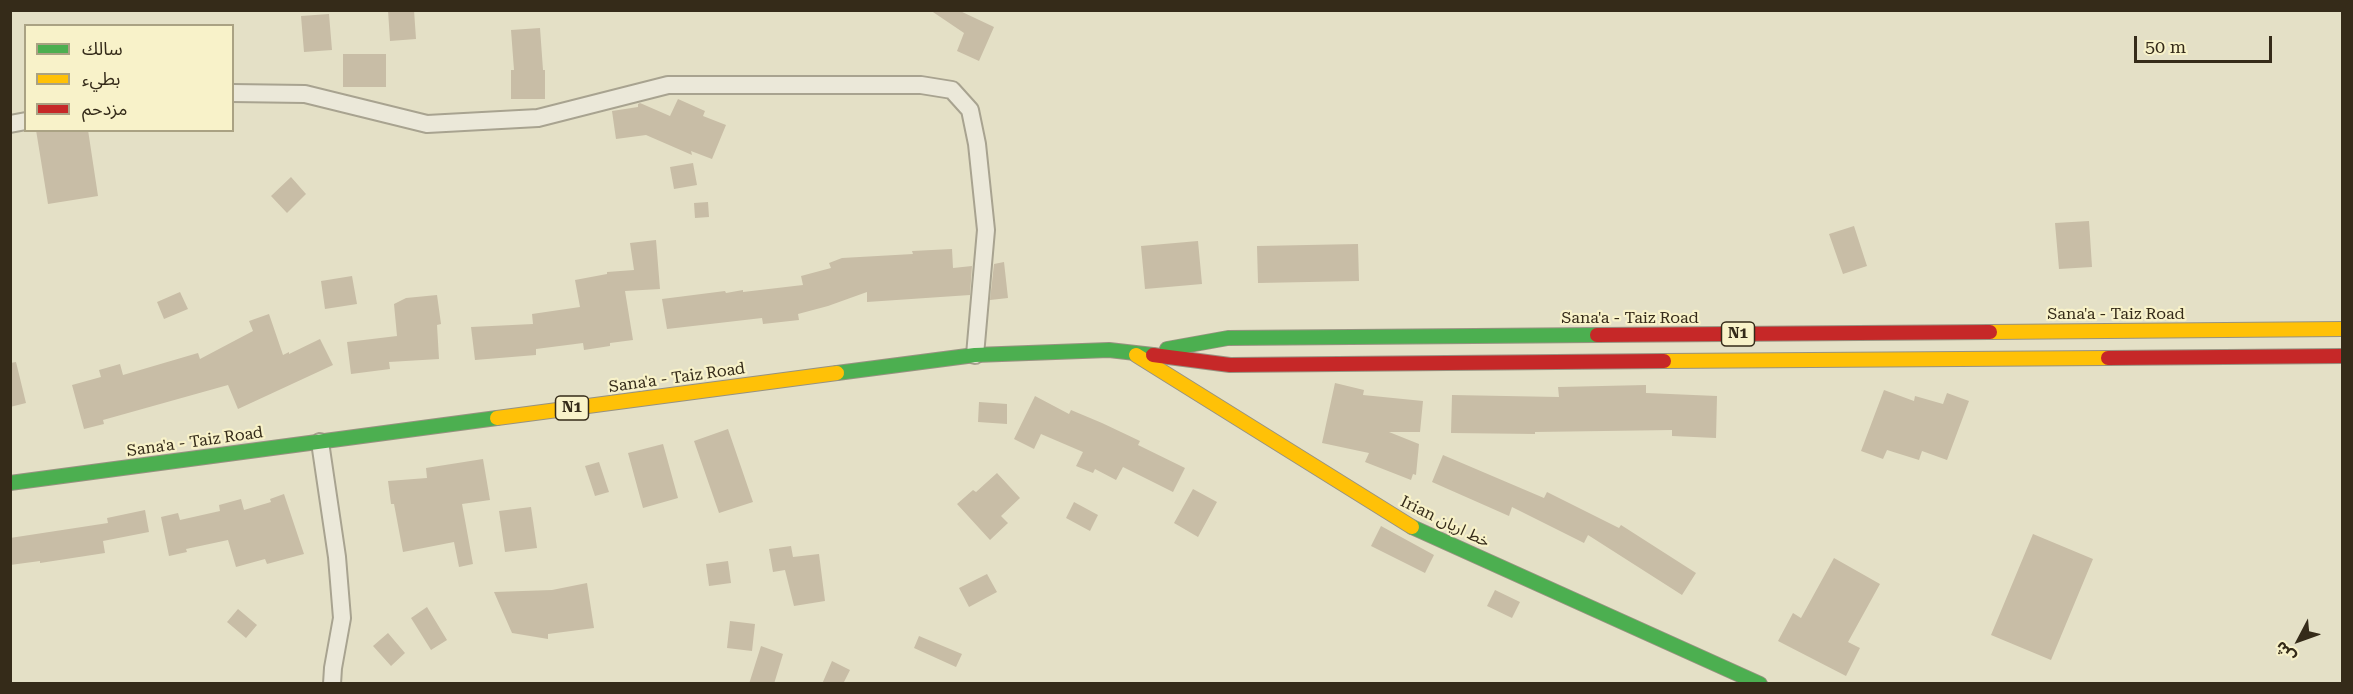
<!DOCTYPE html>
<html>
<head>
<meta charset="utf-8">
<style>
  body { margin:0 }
  #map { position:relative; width:2353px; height:694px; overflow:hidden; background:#e4e0c6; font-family:"Roboto Serif","Noto Sans Arabic",serif }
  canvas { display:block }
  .frame { position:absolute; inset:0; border:12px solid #352b19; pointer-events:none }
  .legend { position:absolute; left:24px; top:24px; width:210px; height:108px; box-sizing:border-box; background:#f8f2c9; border:2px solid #aaa283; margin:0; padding:8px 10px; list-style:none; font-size:18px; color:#352b19 }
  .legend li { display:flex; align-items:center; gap:12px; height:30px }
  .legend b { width:30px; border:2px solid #aaa283 }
  .north { position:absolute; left:2269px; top:610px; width:60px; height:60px; -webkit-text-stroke:4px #f8f2c9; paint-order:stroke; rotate:229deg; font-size:16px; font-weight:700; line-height:24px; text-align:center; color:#352b19 }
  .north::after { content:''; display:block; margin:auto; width:21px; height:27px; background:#352b19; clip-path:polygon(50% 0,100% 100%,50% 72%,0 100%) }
  .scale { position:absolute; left:2134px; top:36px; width:138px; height:27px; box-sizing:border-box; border:3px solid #352b19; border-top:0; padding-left:8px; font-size:18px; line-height:21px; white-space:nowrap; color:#352b19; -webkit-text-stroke:4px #f8f2c9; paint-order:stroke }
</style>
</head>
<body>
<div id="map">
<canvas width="2353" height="694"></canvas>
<div class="frame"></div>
<ul class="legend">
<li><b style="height:8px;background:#4caf50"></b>سالك</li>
<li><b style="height:8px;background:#ffc107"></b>بطيء</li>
<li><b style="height:8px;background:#c62828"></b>مزدحم</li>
</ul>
<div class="north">ش</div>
<div class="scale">50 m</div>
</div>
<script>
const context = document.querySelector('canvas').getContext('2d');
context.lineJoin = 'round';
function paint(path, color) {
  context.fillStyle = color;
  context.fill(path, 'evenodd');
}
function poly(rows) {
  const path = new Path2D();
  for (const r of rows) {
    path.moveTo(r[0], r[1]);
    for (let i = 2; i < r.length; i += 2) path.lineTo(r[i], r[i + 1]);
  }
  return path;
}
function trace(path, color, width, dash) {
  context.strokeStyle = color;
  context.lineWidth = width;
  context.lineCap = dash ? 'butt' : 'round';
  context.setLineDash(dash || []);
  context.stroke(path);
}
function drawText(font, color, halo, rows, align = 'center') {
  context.font = font + ' "Roboto Serif","Noto Sans Arabic",serif';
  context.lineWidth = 4.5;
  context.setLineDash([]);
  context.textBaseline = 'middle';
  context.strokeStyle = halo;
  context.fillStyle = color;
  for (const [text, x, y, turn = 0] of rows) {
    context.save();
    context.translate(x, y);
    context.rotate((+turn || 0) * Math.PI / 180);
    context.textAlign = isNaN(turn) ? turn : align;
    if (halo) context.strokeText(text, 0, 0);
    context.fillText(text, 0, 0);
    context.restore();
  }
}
const building = poly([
  [388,10,414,10,416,39,390,41],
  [930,10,958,10,994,27,979,61,957,51,964,33],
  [329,14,332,50,304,52,301,16],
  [540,28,543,70,545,70,545,99,511,99,511,70,514,70,511,30],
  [343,54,386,54,386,87,343,87],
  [678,99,705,111,703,116,726,125,712,159,691,151,692,155,646,135,616,139,612,111,638,107,638,104,640,103,670,116],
  [36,130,88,130,98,196,48,204],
  [693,163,697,185,674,189,670,167],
  [291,177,306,194,287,213,271,196],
  [708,202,709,217,695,218,694,203],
  [2089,221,2092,267,2059,269,2055,223],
  [1854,226,1867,266,1843,274,1829,234],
  [656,240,660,289,625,291,633,340,610,343,610,346,584,350,583,343,536,349,536,355,475,360,471,327,533,324,532,314,580,307,575,280,607,274,607,272,634,270,630,243],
  [1198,241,1202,284,1145,289,1141,246],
  [1358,244,1359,281,1258,283,1257,246],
  [952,249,953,268,972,266,970,295,867,302,867,292,828,306,798,314,799,320,763,324,762,318,667,329,662,299,725,291,726,293,743,290,743,292,803,285,801,276,831,268,829,263,842,258,913,254,912,251],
  [1004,262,1008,298,990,300,994,264],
  [352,276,357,304,325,309,321,281],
  [180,292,188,309,164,319,157,302],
  [437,295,441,324,437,325,439,359,389,362,390,369,351,374,347,342,397,336,394,304,406,298],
  [269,314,283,355,289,352,289,354,320,339,333,365,238,409,228,385,103,420,104,424,84,429,72,385,101,377,99,370,120,364,123,375,198,353,200,359,253,331,249,321],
  [16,362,26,403,10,407,10,363],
  [1335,383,1364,390,1363,395,1423,401,1420,432,1389,432,1419,444,1416,475,1413,474,1411,480,1365,462,1369,453,1322,443],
  [1646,385,1646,393,1717,396,1716,438,1672,436,1672,430,1535,432,1535,434,1451,433,1452,395,1559,397,1558,387],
  [1884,390,1914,401,1915,396,1943,404,1947,393,1969,401,1947,460,1922,451,1919,460,1887,450,1883,459,1861,451],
  [1035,396,1069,414,1071,410,1102,423,1140,441,1138,445,1185,468,1173,492,1123,467,1116,480,1095,469,1093,473,1076,466,1083,452,1041,434,1034,449,1014,439],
  [979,402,1007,404,1007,424,978,422],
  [728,429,753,502,719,513,694,441],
  [663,444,678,498,643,508,628,453],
  [1443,455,1544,498,1547,492,1619,528,1621,525,1696,573,1682,595,1588,535,1584,543,1512,507,1509,516,1432,482],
  [483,459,490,500,462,504,473,564,459,567,454,542,403,552,394,504,391,504,388,481,427,478,426,468],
  [599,462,609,492,595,496,585,466],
  [997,473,1020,498,1001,516,1008,523,990,540,957,504,973,490,976,492],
  [1193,489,1217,502,1198,537,1174,523],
  [284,494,304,554,267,564,265,559,236,567,228,540,186,549,187,552,169,556,161,517,178,513,180,520,220,511,219,505,241,499,244,510,271,502,270,499],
  [1074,502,1098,515,1090,531,1066,518],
  [531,507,537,548,505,552,499,511],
  [145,510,149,532,103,541,105,553,40,563,40,561,10,565,10,538,108,523,107,518],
  [1381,526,1434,555,1425,573,1371,546],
  [2033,534,2093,559,2051,660,1991,635],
  [791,546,793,557,819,554,825,601,794,606,785,570,773,572,769,549],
  [1834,558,1880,584,1848,642,1860,648,1846,676,1778,641,1793,613,1801,618],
  [728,561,731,583,709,586,706,564],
  [987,574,997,592,969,607,959,588],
  [587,583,594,628,548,634,548,639,512,633,494,592,552,590],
  [1495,590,1520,602,1512,618,1487,606],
  [427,607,447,640,431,650,411,618],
  [238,609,257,625,246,638,227,622],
  [730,621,755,624,752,651,727,648],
  [388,633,405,653,391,666,373,646],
  [919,636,962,654,956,667,914,648],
  [761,646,783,654,774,684,749,684],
  [832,661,850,670,843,684,822,684]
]);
const street = poly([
  [232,93,305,94,427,124,538,118,668,85,921,85,952,90,970,110,977,144,986,230,975,355],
  [10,124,26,121],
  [320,442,337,557,342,618,333,668,332,684]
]);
const fast = poly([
  [1167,349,1228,338,1597,335],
  [837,373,975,355,1109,350,1153,355],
  [10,483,497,418],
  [1412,527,1760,684]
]);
const slow = poly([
  [1990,332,2342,329],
  [1136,355,1412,527],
  [1664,361,2108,358],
  [497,418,837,373]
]);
const jam = poly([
  [1597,335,1990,332],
  [1153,355,1230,365,1664,361],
  [2108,358,2342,356]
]);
const shields = [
  [1738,334,33],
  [572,408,33]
];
const shieldNames = [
  ["N1",1738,334],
  ["N1",572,408]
];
const streetNames = [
  ["Sana'a - Taiz Road",2116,314],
  ["Sana'a - Taiz Road",1630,318],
  ["Sana'a - Taiz Road",677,378,-8],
  ["Sana'a - Taiz Road",195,442,-8],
  ["Irian خط اريان",1445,522,26]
];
paint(building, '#c8bda6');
trace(street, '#a8a390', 20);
trace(fast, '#979280', 16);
trace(slow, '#979280', 16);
trace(jam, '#979280', 16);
trace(street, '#ebe8d9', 16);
trace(fast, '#4caf50', 14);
trace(slow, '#ffc107', 14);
trace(jam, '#c62828', 14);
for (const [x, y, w] of shields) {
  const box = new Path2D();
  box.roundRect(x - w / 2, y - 12, w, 24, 4.5);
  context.fillStyle = '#f8f2c9';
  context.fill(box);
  trace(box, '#352b19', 1.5);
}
drawText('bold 15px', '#352b19', null, shieldNames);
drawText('16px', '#352b19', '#f8f2c9', streetNames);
</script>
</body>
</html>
